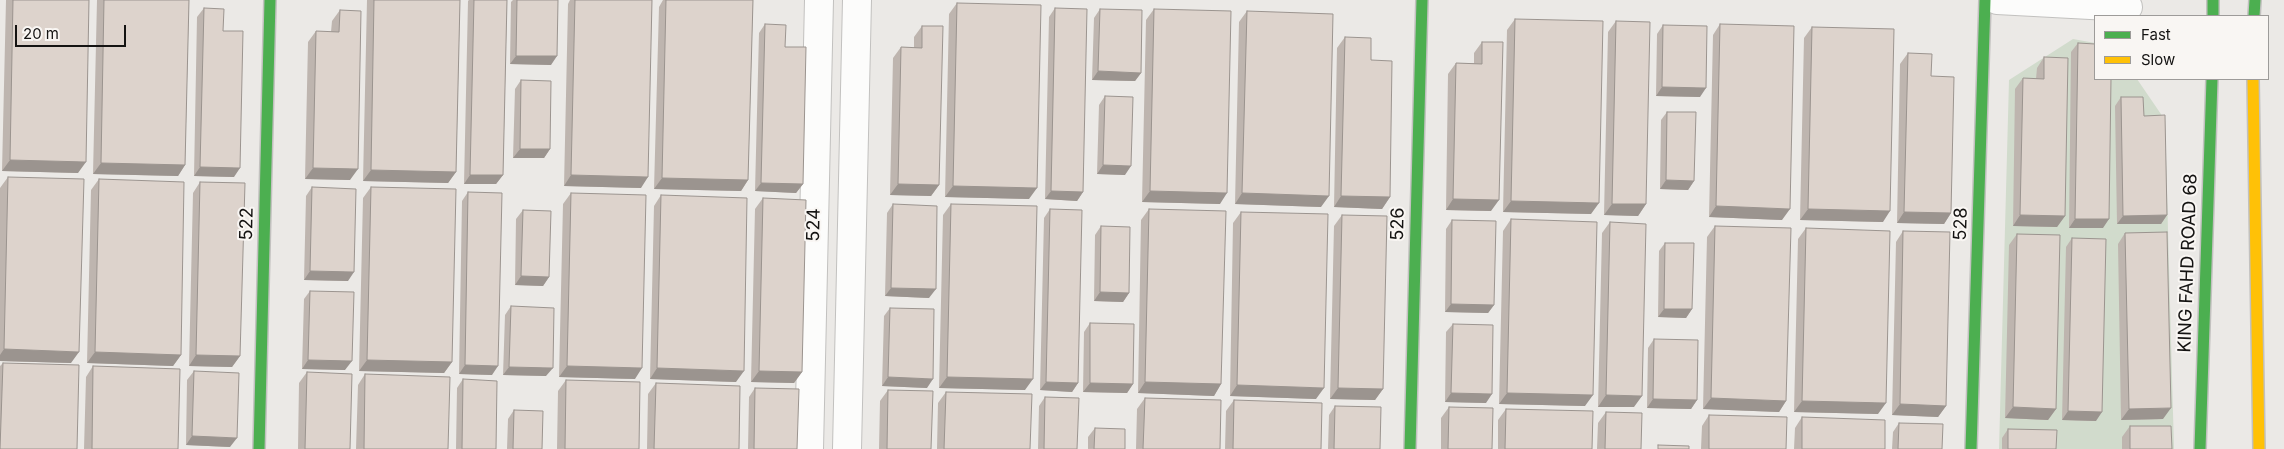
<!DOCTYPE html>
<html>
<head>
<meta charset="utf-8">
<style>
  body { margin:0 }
  #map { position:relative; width:2284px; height:449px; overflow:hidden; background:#ebe9e6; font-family:Inter,sans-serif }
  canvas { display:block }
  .legend { position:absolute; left:2094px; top:15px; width:175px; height:65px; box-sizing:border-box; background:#f9f6f3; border:1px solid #9d9b99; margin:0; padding:6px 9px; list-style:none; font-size:15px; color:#141312 }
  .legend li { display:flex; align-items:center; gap:10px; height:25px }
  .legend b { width:25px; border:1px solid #9d9b99 }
  .scale { position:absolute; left:15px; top:25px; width:111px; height:22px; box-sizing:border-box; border:2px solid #141312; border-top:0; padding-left:6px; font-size:15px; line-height:18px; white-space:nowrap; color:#141312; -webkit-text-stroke:4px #f9f6f3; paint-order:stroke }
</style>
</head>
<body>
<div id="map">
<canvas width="2284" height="449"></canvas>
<ul class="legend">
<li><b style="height:6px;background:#4caf50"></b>Fast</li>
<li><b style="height:6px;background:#ffc107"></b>Slow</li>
</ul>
<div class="scale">20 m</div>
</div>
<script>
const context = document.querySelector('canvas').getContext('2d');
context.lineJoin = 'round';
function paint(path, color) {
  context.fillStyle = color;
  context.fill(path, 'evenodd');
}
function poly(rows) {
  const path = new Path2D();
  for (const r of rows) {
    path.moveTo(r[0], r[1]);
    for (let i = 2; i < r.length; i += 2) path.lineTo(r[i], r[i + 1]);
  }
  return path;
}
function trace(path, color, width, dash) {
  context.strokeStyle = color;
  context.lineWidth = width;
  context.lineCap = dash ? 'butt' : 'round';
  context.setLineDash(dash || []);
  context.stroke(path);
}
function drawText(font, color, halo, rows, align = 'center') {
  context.font = font + ' Inter,sans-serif';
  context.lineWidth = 4;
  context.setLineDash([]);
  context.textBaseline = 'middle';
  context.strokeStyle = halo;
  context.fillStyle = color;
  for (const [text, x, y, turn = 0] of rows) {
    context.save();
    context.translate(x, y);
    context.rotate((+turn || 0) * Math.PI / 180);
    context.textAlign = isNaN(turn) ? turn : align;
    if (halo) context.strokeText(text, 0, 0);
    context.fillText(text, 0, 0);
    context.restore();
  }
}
const green = poly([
  [2073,39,2095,43,2095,79,2137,79,2165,120,2174,449,1999,449,2009,80]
]);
const street = poly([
  [1997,0,2128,7],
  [809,449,819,0],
  [847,449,857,0]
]);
const fast = poly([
  [2213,0,2213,16],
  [2254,16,2255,0],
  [259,449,270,0],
  [1410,449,1422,0],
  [1971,449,1985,0],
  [2200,449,2212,79]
]);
const slow = poly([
  [2253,79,2259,449]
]);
const wall = poly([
  [6,0,89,0,78,173,2,171],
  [97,0,189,0,185,165,178,176,93,174],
  [367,0,460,0,456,172,448,183,363,181],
  [469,0,507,0,503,175,496,184,464,184,468,1],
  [513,0,558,0,551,65,510,64,511,2],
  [570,0,652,0,641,188,564,186,568,4],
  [663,0,753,0,748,180,741,191,654,189,659,7],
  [957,3,1029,199,945,197,949,14],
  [204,8,223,31,234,177,194,176,197,17],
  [1055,8,1083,192,1077,201,1045,199,1049,17],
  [1100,9,1141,73,1135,81,1092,80,1094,18],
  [1154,9,1220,204,1142,202,1146,20],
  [340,10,350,180,305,179,308,42,316,31,331,32,332,21],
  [1247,11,1321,207,1235,204,1239,22],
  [1515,19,1591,214,1503,212,1507,30],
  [1616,21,1646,204,1638,216,1604,215,1608,32],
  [765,24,785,47,803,184,796,193,755,191,759,33],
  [1720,24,1782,220,1709,217,1713,35],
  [1663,25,1700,97,1656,96,1657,34],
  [922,26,939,185,931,196,890,195,893,58,901,47,914,48,914,37],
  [1812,27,1883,222,1800,220,1804,38],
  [1345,37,1371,60,1390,197,1382,209,1334,207,1337,48],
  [1482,42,1491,211,1446,210,1448,74,1456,63,1474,63,1474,53],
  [2078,43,2103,228,2069,228,2071,52],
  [1908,53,1931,76,1951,213,1944,224,1897,223,1900,64],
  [2044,57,2065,216,2057,227,2013,226,2015,89,2023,78,2036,79,2037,68],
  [521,80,550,149,544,158,513,158,515,89],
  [1105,96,1125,175,1097,174,1099,105],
  [2121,97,2144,116,2167,215,2161,224,2117,224,2115,106],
  [1667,112,1694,181,1688,190,1660,189,1661,120],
  [8,177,71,363,0,361,0,188],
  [99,179,181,355,173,366,87,363,91,190],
  [200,182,240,356,232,367,189,366,193,193],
  [312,187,348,281,304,280,306,196],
  [371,187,452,362,444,373,359,371,363,198],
  [468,192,492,375,459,374,462,201],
  [571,193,635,379,559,377,563,204],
  [661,195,736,382,650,379,654,206],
  [763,198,802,372,794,383,751,382,755,209],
  [893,204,929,298,885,296,887,213],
  [951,204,1025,390,939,388,943,215],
  [1050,209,1078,383,1072,392,1040,390,1044,218],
  [1149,209,1221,384,1214,396,1138,393,1141,220],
  [523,210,549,277,543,286,515,285,516,219],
  [1241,212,1316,399,1230,396,1233,223],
  [1342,215,1383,389,1375,400,1330,399,1334,226],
  [1511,219,1585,406,1499,404,1503,231],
  [1452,220,1494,305,1488,313,1445,312,1446,229],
  [1610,222,1634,407,1598,407,1602,233],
  [1101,226,1129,293,1123,302,1094,301,1095,235],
  [1715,226,1786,401,1779,412,1703,409,1707,237],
  [1806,228,1878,414,1794,412,1798,239],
  [1903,231,1946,406,1938,417,1892,415,1896,242],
  [2125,233,2163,419,2121,420,2118,244],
  [2017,234,2056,409,2048,420,2005,418,2009,245],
  [2072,238,2096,421,2062,420,2066,247],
  [1665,243,1692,309,1686,318,1658,317,1659,251],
  [310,291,345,370,302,369,304,299],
  [511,306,546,376,503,375,505,315],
  [890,308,927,388,882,386,884,316],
  [1090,323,1133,384,1127,393,1083,392,1084,332],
  [1453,324,1486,403,1445,402,1446,332],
  [1654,339,1697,400,1691,409,1647,408,1648,348],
  [3,363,77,449,0,449,0,366],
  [93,366,178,449,84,449,86,377],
  [194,371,230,447,186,445,187,380],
  [307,372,350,449,298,449,299,383],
  [365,374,448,449,356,449,358,385],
  [463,379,496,449,456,449,457,388],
  [566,380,639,449,557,449,558,391],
  [656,383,739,449,647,449,648,394],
  [755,388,797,449,748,449,749,397],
  [888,390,931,449,879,449,880,401],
  [946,392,1030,449,937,449,938,403],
  [1045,397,1077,449,1038,449,1039,406],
  [1145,398,1220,449,1136,449,1137,409],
  [1234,400,1321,449,1225,449,1226,411],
  [1335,406,1380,449,1328,449,1329,415],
  [1449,407,1492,449,1441,449,1441,418],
  [1506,409,1592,449,1498,449,1498,420],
  [514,410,542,449,507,449,508,419],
  [1606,412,1641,449,1597,449,1598,423],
  [1709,415,1786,449,1701,449,1702,426],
  [1802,417,1885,449,1794,449,1795,428],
  [1899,423,1942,449,1892,449,1893,432],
  [2130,426,2172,449,2122,449,2122,437],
  [1095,428,1125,449,1088,449,1088,437],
  [2008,429,2056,449,2002,449,2002,438]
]);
const shadedWall = poly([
  [516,56,557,56,551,65,510,64],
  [1098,71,1141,73,1135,81,1092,80],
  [1662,87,1706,88,1700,97,1656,96],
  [520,149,550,149,544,158,513,158],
  [10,160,86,162,78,173,2,171],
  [101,163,185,165,178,176,93,174],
  [1103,165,1131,166,1125,175,1097,174],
  [200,167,240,168,234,177,194,176],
  [313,168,358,169,350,180,305,179],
  [371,170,456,172,448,183,363,181],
  [470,175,503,175,496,184,464,184],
  [571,175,648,177,641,188,564,186],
  [662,178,748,180,741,191,654,189],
  [1666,180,1694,181,1688,190,1660,189],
  [761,183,803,184,796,193,755,191],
  [898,184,939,185,931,196,890,195],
  [953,186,1037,188,1029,199,945,197],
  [1051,191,1083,192,1077,201,1045,199],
  [1150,191,1227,193,1220,204,1142,202],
  [1242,193,1329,196,1321,207,1235,204],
  [1341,196,1390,197,1382,209,1334,207],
  [1453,199,1499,200,1491,211,1446,210],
  [1511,201,1599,203,1591,214,1503,212],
  [1612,204,1646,204,1638,216,1604,215],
  [1716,206,1790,209,1782,220,1709,217],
  [1808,209,1890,211,1883,222,1800,220],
  [1904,212,1951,213,1944,224,1897,223],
  [2020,215,2065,216,2057,227,2013,226],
  [2167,215,2161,224,2117,224,2123,216],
  [2075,219,2109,219,2103,228,2069,228],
  [310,271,354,272,348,281,304,280],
  [521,276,549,277,543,286,515,285],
  [891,288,936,289,929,298,885,296],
  [1100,292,1129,293,1123,302,1094,301],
  [1451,304,1494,305,1488,313,1445,312],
  [1664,309,1692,309,1686,318,1658,317],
  [4,349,79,352,71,363,0,361,0,355],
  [95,352,181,355,173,366,87,363],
  [196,355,240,356,232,367,189,366],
  [308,360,352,361,345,370,302,369],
  [367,360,452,362,444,373,359,371],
  [465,365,498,366,492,375,459,374],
  [567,366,642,368,635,379,559,377],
  [509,367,553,368,546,376,503,375],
  [657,368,744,371,736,382,650,379],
  [759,371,802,372,794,383,751,382],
  [888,377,933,379,927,388,882,386],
  [947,377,1033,379,1025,390,939,388],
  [1046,382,1078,383,1072,392,1040,390],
  [1145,382,1221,384,1214,396,1138,393],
  [1090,383,1133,384,1127,393,1083,392],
  [1237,385,1324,388,1316,399,1230,396],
  [1338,388,1383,389,1375,400,1330,399],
  [1451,393,1492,394,1486,403,1445,402],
  [1507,393,1593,395,1585,406,1499,404],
  [1606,395,1642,396,1634,407,1598,407],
  [1711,398,1786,401,1779,412,1703,409],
  [1653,399,1697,400,1691,409,1647,408],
  [1802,401,1886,403,1878,414,1794,412],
  [1900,404,1946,406,1938,417,1892,415],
  [2013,407,2056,409,2048,420,2005,418],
  [2171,408,2163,419,2121,420,2129,409],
  [2068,411,2102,412,2096,421,2062,420],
  [192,436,237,438,230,447,186,445]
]);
const building = poly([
  [13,0,89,0,86,162,10,160,13,0],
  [104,0,189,0,185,165,101,163,104,0],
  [374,0,460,0,456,172,371,170,374,0],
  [474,0,507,0,503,175,470,175,474,0],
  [517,0,558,0,557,56,516,56,517,0],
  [575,0,652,0,648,177,571,175,575,0],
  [666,0,753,0,748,180,662,178,666,0],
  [957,3,1041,5,1037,188,953,186,957,3],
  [204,8,224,9,223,31,243,31,240,168,200,167,204,8],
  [1055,8,1087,9,1083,192,1051,191,1055,8],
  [1100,9,1142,10,1141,73,1098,71,1100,9],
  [1154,9,1231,11,1227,193,1150,191,1154,9],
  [340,10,361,11,358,169,313,168,316,31,339,32,340,10],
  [1247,11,1333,14,1329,196,1242,193,1247,11],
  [1515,19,1603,21,1599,203,1511,201,1515,19],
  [1616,21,1650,22,1646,204,1612,204,1616,21],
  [765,24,786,25,785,47,806,47,803,184,761,183,765,24],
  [1720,24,1794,26,1790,209,1716,206,1720,24],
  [1663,25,1707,26,1706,88,1662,87,1663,25],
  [922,26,943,26,939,185,898,184,901,47,922,48,922,26],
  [1812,27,1894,29,1890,211,1808,209,1812,27],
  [1345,37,1371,38,1371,60,1392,61,1390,197,1341,196,1345,37],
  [1482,42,1503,42,1499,200,1453,199,1456,63,1482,64,1482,42],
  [2078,43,2095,44,2095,79,2111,79,2109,219,2075,219,2078,43],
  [1908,53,1932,54,1931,76,1954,77,1951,213,1904,212,1908,53],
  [2044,57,2068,58,2065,216,2020,215,2023,78,2044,79,2044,57],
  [521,80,551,81,550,149,520,149,521,80],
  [1105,96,1133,97,1131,166,1103,165,1105,96],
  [2121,97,2143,97,2144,116,2165,115,2167,215,2123,216,2121,97],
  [1667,112,1696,112,1694,181,1666,180,1667,112],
  [8,177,84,179,79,352,4,349,8,177],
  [99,179,184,182,181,355,95,352,99,179],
  [200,182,245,183,240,356,196,355,200,182],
  [312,187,356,189,354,272,310,271,312,187],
  [371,187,456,189,452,362,367,360,371,187],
  [468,192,502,193,498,366,465,365,468,192],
  [571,193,646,195,642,368,567,366,571,193],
  [661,195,747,198,744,371,657,368,661,195],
  [763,198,806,200,802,372,759,371,763,198],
  [893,204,937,206,936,289,891,288,893,204],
  [951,204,1037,206,1033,379,947,377,951,204],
  [1050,209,1082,210,1078,383,1046,382,1050,209],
  [1149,209,1226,211,1221,384,1145,382,1149,209],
  [523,210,551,211,549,277,521,276,523,210],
  [1241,212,1328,214,1324,388,1237,385,1241,212],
  [1342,215,1387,216,1383,389,1338,388,1342,215],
  [1511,219,1597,222,1593,395,1507,393,1511,219],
  [1452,220,1496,221,1494,305,1451,304,1452,220],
  [1610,222,1646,224,1642,396,1606,395,1610,222],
  [1101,226,1130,227,1129,293,1100,292,1101,226],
  [1715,226,1791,228,1786,401,1711,398,1715,226],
  [1806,228,1890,231,1886,403,1802,401,1806,228],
  [1903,231,1950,232,1946,406,1900,404,1903,231],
  [2167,232,2171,408,2129,409,2125,233,2167,232],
  [2017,234,2060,235,2056,409,2013,407,2017,234],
  [2072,238,2106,239,2102,412,2068,411,2072,238],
  [1665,243,1694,243,1692,309,1664,309,1665,243],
  [310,291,354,292,352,361,308,360,310,291],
  [511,306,554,308,553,368,509,367,511,306],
  [890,308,934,309,933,379,888,377,890,308],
  [1090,323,1134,324,1133,384,1090,383,1090,323],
  [1453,324,1493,325,1492,394,1451,393,1453,324],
  [1654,339,1698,340,1697,400,1653,399,1654,339],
  [3,363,79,365,77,449,0,449,3,363],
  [93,366,180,369,178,449,92,449,93,366],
  [194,371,239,373,237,438,192,436,194,371],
  [307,372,352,374,350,449,305,449,307,372],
  [365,374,450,377,448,449,364,449,365,374],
  [463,379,497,381,496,449,462,449,463,379],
  [566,380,640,382,639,449,565,449,566,380],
  [656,383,740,386,739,449,654,449,656,383],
  [755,388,799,389,797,449,754,449,755,388],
  [888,390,933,391,931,449,887,449,888,390],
  [946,392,1032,394,1030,449,944,449,946,392],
  [1045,397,1079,398,1077,449,1044,449,1045,397],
  [1145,398,1221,400,1220,449,1143,449,1145,398],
  [1234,400,1322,403,1321,449,1233,449,1234,400],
  [1335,406,1381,407,1380,449,1334,449,1335,406],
  [1449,407,1493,408,1492,449,1448,449,1449,407],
  [1506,409,1593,411,1592,449,1505,449,1506,409],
  [514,410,543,411,542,449,513,449,514,410],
  [1606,412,1642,413,1641,449,1605,449,1606,412],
  [1709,415,1787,417,1786,449,1709,449,1709,415],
  [1802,417,1885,420,1885,449,1802,449,1802,417],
  [1899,423,1943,424,1942,449,1898,449,1899,423],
  [2130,426,2171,426,2172,449,2130,449,2130,426],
  [1095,428,1125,429,1125,449,1094,449,1095,428],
  [2008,429,2057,430,2056,449,2008,449,2008,429],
  [1658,445,1689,446,1689,449,1658,449,1658,445]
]);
const streetNames = [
  ["522",247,224,-89],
  ["526",1398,224,-89],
  ["528",1961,224,-88],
  ["524",814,225,-89],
  ["KING FAHD ROAD 68",2188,263,-88]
];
paint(green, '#d1dbcc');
trace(street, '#c2c1bf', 30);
trace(fast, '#c2c1bf', 14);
trace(slow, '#c2c1bf', 14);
trace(street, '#fcfcfb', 28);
trace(fast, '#4caf50', 11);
trace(slow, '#ffc107', 11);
paint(wall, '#beb5af');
paint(shadedWall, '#9b948f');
paint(building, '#ddd3cc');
trace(building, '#9b948f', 1);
drawText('18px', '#141312', '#f9f6f3', streetNames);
</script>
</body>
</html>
